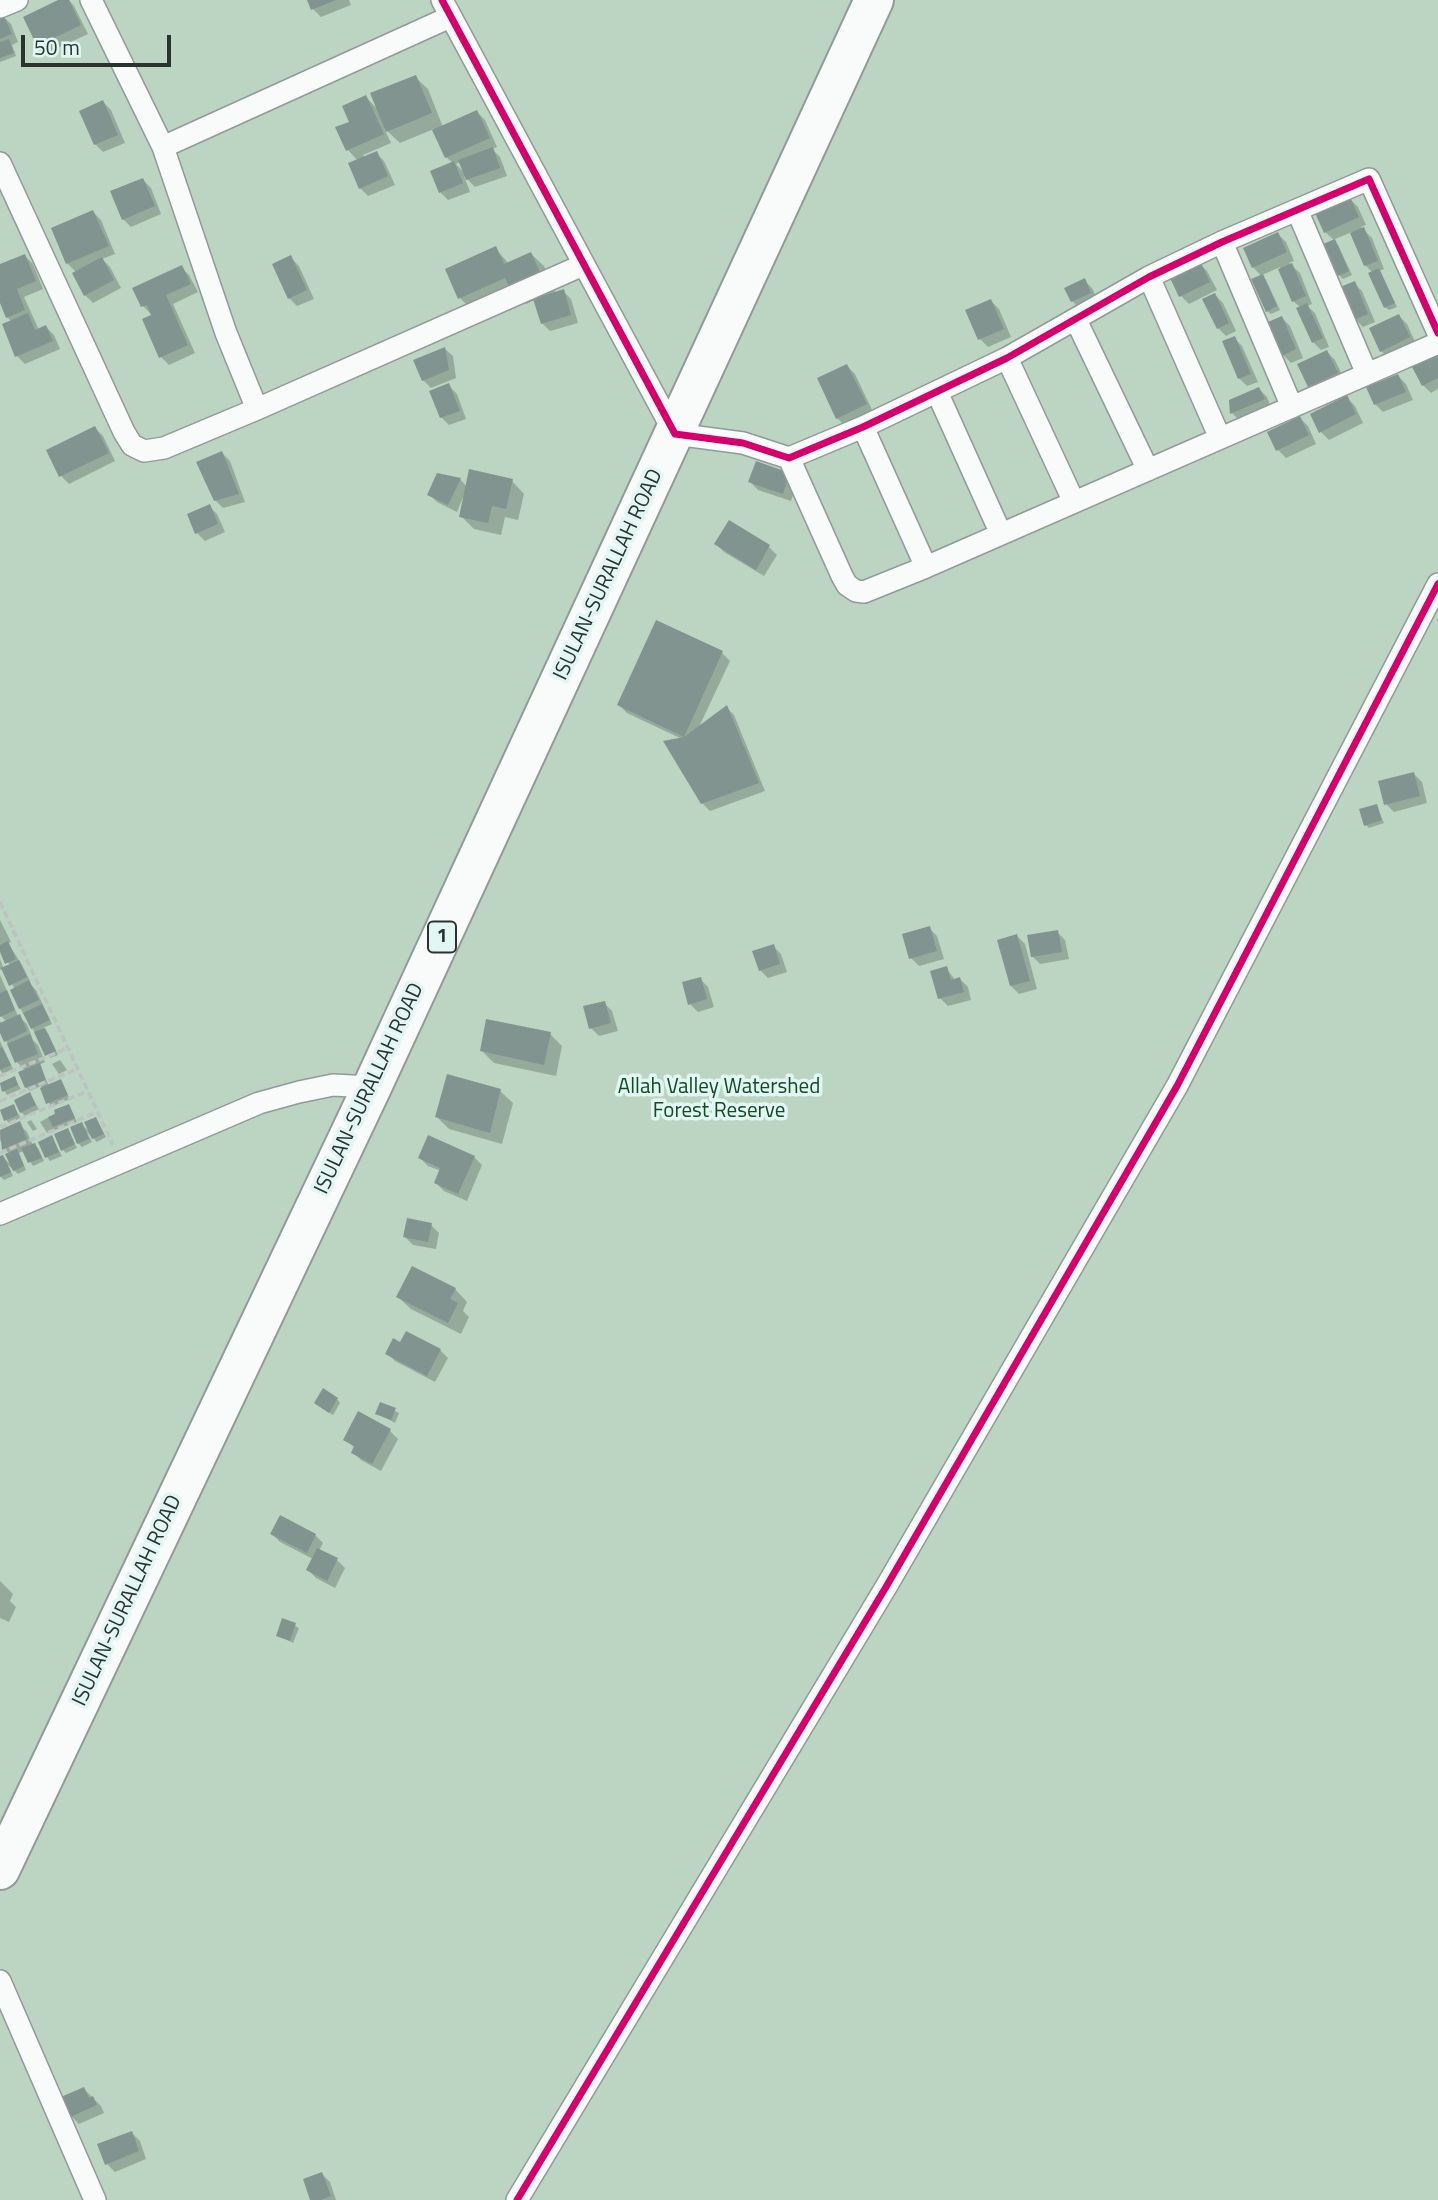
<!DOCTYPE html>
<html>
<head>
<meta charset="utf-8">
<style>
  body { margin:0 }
  #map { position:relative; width:1438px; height:2200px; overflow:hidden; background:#d9e4e2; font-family:"Titillium Web",sans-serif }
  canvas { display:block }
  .scale { position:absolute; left:21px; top:35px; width:150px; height:32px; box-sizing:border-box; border:4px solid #2b3331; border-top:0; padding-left:9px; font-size:21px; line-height:24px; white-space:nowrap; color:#2b3331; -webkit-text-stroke:5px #e2f6f3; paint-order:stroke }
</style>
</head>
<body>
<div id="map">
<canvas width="1438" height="2200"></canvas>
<div class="scale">50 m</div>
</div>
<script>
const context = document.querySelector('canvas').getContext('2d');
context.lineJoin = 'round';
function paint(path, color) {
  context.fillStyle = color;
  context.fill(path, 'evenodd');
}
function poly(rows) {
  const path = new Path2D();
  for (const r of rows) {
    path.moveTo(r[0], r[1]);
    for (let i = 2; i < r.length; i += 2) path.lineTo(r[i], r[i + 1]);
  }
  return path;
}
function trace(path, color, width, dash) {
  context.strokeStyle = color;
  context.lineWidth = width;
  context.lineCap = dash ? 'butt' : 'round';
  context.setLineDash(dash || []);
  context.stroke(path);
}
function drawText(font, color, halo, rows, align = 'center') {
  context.font = font + ' "Titillium Web",sans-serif';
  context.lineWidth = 7;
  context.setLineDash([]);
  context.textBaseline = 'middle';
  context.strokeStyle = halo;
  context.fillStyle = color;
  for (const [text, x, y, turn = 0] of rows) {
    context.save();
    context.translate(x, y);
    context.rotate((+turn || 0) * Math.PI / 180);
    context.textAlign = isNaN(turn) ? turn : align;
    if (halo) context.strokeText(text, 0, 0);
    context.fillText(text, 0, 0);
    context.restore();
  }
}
const green = poly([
  [0,0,1438,0,1438,2200,0,2200]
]);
const shadow = poly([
  [62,0,69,0,74,6,88,34,47,53,39,45,25,17],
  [309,0,349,0,351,5,321,17,313,9],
  [3,16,11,24,18,42,12,45,16,56,0,62,0,17],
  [415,77,428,89,443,127,477,112,485,120,497,147,492,149,500,157,507,176,475,187,464,176,470,192,448,200,440,192,453,163,446,157,434,129,400,143,384,128,391,143,363,155,365,158,376,153,384,161,395,185,368,196,360,188,358,161,348,150,351,122,366,97,379,111],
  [461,162,465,174,456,164],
  [103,102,111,110,125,143,103,152,95,144],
  [143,180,151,188,161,214,131,227,123,219],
  [1350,199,1358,207,1366,225,1361,227,1372,238,1384,269,1379,271,1397,307,1389,310,1385,307,1373,273,1365,265,1352,232,1333,240,1338,245,1352,275,1343,279,1339,275,1335,241,1325,232],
  [93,212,101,220,115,254,102,259,110,267,121,288,93,303,85,295,77,273,67,263],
  [1278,234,1286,242,1294,261,1289,263,1300,273,1312,304,1307,306,1315,313,1329,347,1321,350,1313,342,1301,308,1293,301,1280,267,1262,275,1266,280,1280,310,1271,314,1267,311,1262,277,1253,267],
  [495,248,509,264,531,254,544,266,556,294,563,291,571,299,578,323,550,331,542,323,535,300,526,304,513,292,472,310,460,298],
  [25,256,33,264,43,289,24,297,39,330,46,327,54,335,60,349,25,364,17,356,12,322,7,317,0,298,0,265],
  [291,258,299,266,314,299,297,306,289,298],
  [1199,263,1207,271,1217,290,1189,304,1181,296],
  [181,267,189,275,198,292,173,304,195,353,169,365,161,357,153,316,143,306],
  [1084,280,1092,288,1098,301,1080,309,1072,301],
  [1354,283,1362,291,1375,322,1363,327,1355,319],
  [1215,295,1223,303,1236,331,1226,336,1218,328],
  [991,301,999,309,1011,337,988,347,980,339],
  [1399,316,1407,324,1417,346,1389,359,1381,351],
  [1282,318,1290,326,1303,358,1291,363,1283,355],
  [1234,338,1242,346,1258,382,1247,386,1239,378],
  [445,349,453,356,456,378,431,388,423,380],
  [1327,352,1335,360,1345,381,1317,394,1309,386],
  [1438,353,1438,389,1431,393,1423,385],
  [847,366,855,374,873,412,845,426,837,418],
  [1398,376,1406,384,1413,400,1383,412,1375,404],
  [449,386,457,394,466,419,449,425,441,417],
  [1259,389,1267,397,1271,407,1240,421,1232,413],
  [1347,398,1355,406,1363,423,1329,440,1321,432],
  [1300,418,1308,426,1316,444,1286,458,1278,450],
  [95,428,103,436,115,461,69,484,61,476,48,451],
  [222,453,230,461,245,502,223,508,215,500],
  [757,463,797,483,791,501,758,490,750,482],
  [460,479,467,487,512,481,524,494,518,520,505,517,501,535,474,529,461,516,464,495,457,512,437,502,429,494],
  [209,506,217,514,225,532,205,541,197,533],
  [730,522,769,547,777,555,764,576,724,552,716,544],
  [722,653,730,661,699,727,726,707,734,715,765,791,710,811,702,803,682,739,627,713,619,705],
  [1414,774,1422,782,1427,803,1394,812,1386,804],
  [1376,806,1384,823,1369,828,1366,825],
  [0,920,11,942,8,943,22,965,30,981,28,982,36,990,52,1024,43,1028,48,1033,58,1055,50,1058,20,1008,12,991,15,989,3,969,0,970,0,959,4,969,10,966,0,948],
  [929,928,937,936,944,959,919,966,911,958],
  [1057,932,1065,940,1069,959,1040,964,1032,956],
  [1017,936,1025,944,1037,989,1019,994,1011,986],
  [773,946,781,954,787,972,768,978,760,970],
  [946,968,956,981,960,979,968,987,971,1000,948,1006,940,998],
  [0,975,18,1016,27,1024,33,1040,38,1045,45,1062,39,1065,49,1086,60,1081,70,1099,51,1107,41,1086,30,1091,26,1087,25,1071,17,1062,0,1029,0,1020,1,1024,7,1022,0,1015],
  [700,979,708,987,714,1007,698,1012,690,1004],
  [604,1003,612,1011,618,1031,599,1036,591,1028],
  [550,1034,562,1046,556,1076,494,1063,482,1051],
  [0,1041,13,1069,3,1074,0,1070],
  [60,1060,67,1070,59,1074,52,1064],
  [14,1078,21,1089,7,1095,0,1084],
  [500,1091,513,1103,502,1144,449,1129,437,1117],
  [30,1095,39,1109,25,1116,21,1112],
  [13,1106,21,1118,9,1123,6,1120],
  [69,1106,77,1122,47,1133,40,1122],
  [96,1119,106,1137,97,1142,87,1132,92,1142,82,1147,77,1142,81,1124,91,1133],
  [31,1120,37,1129,33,1131,27,1122],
  [19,1124,27,1132,33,1145,38,1148,44,1161,33,1166,24,1151,19,1153,26,1170,18,1174,8,1165,13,1176,4,1180,0,1176,0,1158,3,1157,12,1166,9,1154,0,1140,0,1132],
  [67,1130,77,1148,66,1153,63,1150],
  [51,1137,62,1156,50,1161,47,1157],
  [474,1157,482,1165,467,1201,444,1191,436,1183,441,1171,428,1166,420,1158],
  [431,1225,439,1233,436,1249,413,1245,405,1237],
  [455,1289,467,1302,463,1311,469,1317,461,1334,411,1309,398,1297],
  [401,1344,440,1350,448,1358,435,1382,395,1361,387,1353],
  [337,1399,340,1403,333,1415,319,1406],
  [381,1404,399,1413,395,1423,377,1413],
  [359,1414,390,1431,398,1439,381,1471,361,1460,353,1452,355,1448,345,1439],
  [272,1534,315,1535,323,1543,319,1551,337,1560,345,1568,335,1588,316,1578,308,1570,313,1559,280,1542],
  [0,1581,13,1594,10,1601,16,1607,9,1622,0,1618],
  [283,1620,299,1628,293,1643,278,1635],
  [84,2089,101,2106,104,2113,79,2124,71,2116],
  [132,2133,140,2141,146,2159,115,2172,107,2164],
  [322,2174,330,2182,336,2200,312,2200]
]);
const building = poly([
  [58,0,69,0,81,25,37,46,23,17],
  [307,0,336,0,311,10],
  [3,14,12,34,0,39,0,15],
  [9,39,14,53,0,58,0,42],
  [416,75,432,113,386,132,370,93],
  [366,95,384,134,346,151,335,127,349,122,342,106],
  [103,100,118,135,94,145,79,111],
  [477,110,490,138,445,158,432,130],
  [493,147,500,168,466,180,458,160],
  [377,151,388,176,359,189,348,163],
  [454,161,463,183,439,193,430,171],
  [143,178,155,206,122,220,110,191],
  [1350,197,1359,217,1324,233,1315,213],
  [93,210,109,246,66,264,51,228],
  [1364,227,1378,261,1364,266,1350,233],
  [1278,232,1287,252,1252,268,1243,248],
  [1335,239,1349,271,1338,276,1323,244],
  [496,246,504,264,531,252,543,279,512,293,505,278,458,299,445,269],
  [25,254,36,281,17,289,25,310,6,318,0,303,0,264],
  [291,255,307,290,288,299,272,264],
  [102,257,114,280,84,296,72,273],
  [1200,261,1210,282,1179,297,1169,276],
  [1292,263,1306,296,1292,302,1278,269],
  [182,265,191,284,166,295,188,345,159,358,142,319,151,315,147,305,141,307,132,288],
  [1379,268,1395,303,1384,308,1368,273],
  [1263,274,1277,306,1266,312,1251,279],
  [1085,278,1091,293,1071,302,1064,288],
  [1355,281,1368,314,1354,320,1340,287],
  [564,289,571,315,541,324,533,299],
  [1215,293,1229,323,1217,329,1202,299],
  [991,299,1004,329,978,340,965,310],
  [1307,303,1323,338,1312,343,1296,308],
  [28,313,35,330,46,325,53,341,15,357,2,324],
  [1399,314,1410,337,1380,352,1369,328],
  [1282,316,1296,349,1282,356,1268,322],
  [1235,336,1251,374,1238,379,1222,341],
  [445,347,449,370,422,381,413,360],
  [1327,350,1338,373,1308,387,1297,364],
  [1438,351,1438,378,1422,386,1411,365],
  [847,364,867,404,836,419,817,378],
  [1398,374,1406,392,1374,405,1366,387],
  [449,383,460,411,440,418,429,391],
  [1259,387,1265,399,1230,414,1229,400],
  [1347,395,1356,414,1319,433,1310,414],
  [1300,416,1309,435,1276,451,1267,432],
  [95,426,109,453,59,477,46,450],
  [222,451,239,494,214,501,196,462],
  [756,461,790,473,783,494,748,482],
  [469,469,513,479,506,509,492,506,488,523,459,517],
  [437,473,461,478,448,505,427,495],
  [210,504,218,524,195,534,187,514],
  [729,520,770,545,756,570,714,544],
  [656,620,723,651,684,737,617,705],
  [727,705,759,783,701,804,663,741,684,737],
  [1414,772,1420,796,1384,805,1378,781],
  [1377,804,1382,820,1364,826,1359,809],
  [930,926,937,951,909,959,902,934],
  [1058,930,1062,952,1031,957,1027,935],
  [1017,934,1030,981,1010,986,997,940],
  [8,941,16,959,5,964,0,952,0,945],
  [774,944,780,964,759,971,752,951],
  [19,960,27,977,9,986,1,968],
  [947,966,951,980,960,977,964,992,938,999,930,971],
  [701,977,707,999,688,1005,682,982],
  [29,980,39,1000,19,1009,10,990],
  [7,990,15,1010,0,1017,0,993],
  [605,1001,611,1023,589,1029,583,1006],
  [42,1004,50,1020,31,1029,23,1013],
  [20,1014,27,1031,4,1042,0,1033,0,1023],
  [486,1019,551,1032,544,1065,480,1051],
  [45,1028,56,1051,45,1056,34,1032],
  [30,1034,38,1054,15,1063,7,1044],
  [2,1047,11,1065,0,1070,0,1048],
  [40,1063,46,1080,25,1088,18,1072],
  [447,1074,501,1089,490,1133,435,1117],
  [15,1076,18,1085,2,1092,0,1083],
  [61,1079,68,1095,46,1104,40,1088],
  [30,1092,36,1105,20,1113,14,1100],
  [14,1104,18,1115,4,1121,0,1110],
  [69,1104,75,1118,53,1127,48,1117,55,1114,54,1110],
  [96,1117,104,1134,92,1139,84,1122],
  [20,1121,27,1139,2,1150,0,1130],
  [82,1122,89,1139,77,1144,70,1127],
  [68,1128,75,1144,61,1151,54,1134],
  [52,1135,59,1152,45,1158,38,1142],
  [428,1135,475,1156,458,1194,434,1183,440,1168,418,1158],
  [35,1143,42,1158,28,1163,21,1148],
  [17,1149,24,1166,13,1171,5,1154],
  [3,1155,11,1172,0,1177,0,1156],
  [407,1218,432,1223,428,1242,403,1237],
  [412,1266,456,1288,450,1299,458,1303,448,1323,396,1297],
  [406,1331,441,1349,427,1376,385,1354,393,1338,400,1342],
  [323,1388,338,1398,329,1413,314,1403],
  [380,1402,396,1408,391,1420,375,1414],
  [358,1411,391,1429,372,1464,351,1453,354,1446,343,1440],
  [280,1515,316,1534,307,1553,270,1534],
  [317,1548,338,1558,327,1581,306,1570],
  [282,1618,296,1623,290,1641,276,1636],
  [84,2087,89,2098,93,2096,97,2105,70,2117,61,2097],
  [132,2131,139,2151,105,2165,97,2144],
  [322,2172,331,2196,321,2200,310,2200,303,2179]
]);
const path = poly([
  [0,902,113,1145],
  [0,1076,68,1048],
  [0,1101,77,1069],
  [0,1127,88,1091],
  [0,1153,97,1112]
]);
const street = poly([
  [91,0,163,147,226,333,257,409],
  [442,0,675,434,743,443,789,458,863,427,1007,358,1149,277,1222,242,1369,179,1438,333],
  [0,7,17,0],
  [163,147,450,17],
  [0,163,124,432,132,445,144,451,164,448,257,409,583,265],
  [1297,210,1367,374],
  [1222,242,1292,407],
  [1149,277,1220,438],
  [1076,320,1148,470],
  [1007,358,1074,502],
  [937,392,1001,534],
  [863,427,926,567],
  [789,458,842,576,847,585,856,591,864,592,926,567,1438,343],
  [0,1214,259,1103,299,1092,333,1085,372,1087],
  [0,1981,95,2200],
  [517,2200,886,1587,1177,1086,1438,584]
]);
const highway = poly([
  [0,1870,372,1087,874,0]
]);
const cycleway = poly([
  [442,0,675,434,743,443,789,458,863,427,1007,358,1149,277,1222,242,1369,179,1438,333],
  [517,2200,886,1587,1177,1086,1438,584]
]);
const shields = [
  [442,937,28]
];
const shieldNames = [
  ["1",442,937]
];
const streetNames = [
  ["ISULAN-SURALLAH ROAD",609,575,-65],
  ["ISULAN-SURALLAH ROAD",370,1089,-65],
  ["ISULAN-SURALLAH ROAD",128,1601,-65]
];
const parkNames = [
  ["Allah Valley Watershed",719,1088],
  ["Forest Reserve",719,1112]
];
paint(green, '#bbd5c2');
paint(shadow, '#0003');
paint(building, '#82948f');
trace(street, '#929a99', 24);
trace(highway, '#929a99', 42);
trace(path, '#bec3c1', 3.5, [7, 3.5]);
trace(street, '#f9fbfb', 21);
trace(highway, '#f9fbfb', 38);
trace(cycleway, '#d6006c', 7);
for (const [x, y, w] of shields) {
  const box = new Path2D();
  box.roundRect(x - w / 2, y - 15.5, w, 31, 5);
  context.fillStyle = '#e2f6f3';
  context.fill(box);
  trace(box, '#2b3331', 2);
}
drawText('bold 19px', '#2b3331', null, shieldNames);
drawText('21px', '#2b3331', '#e2f6f3', streetNames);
drawText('21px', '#134b24', '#e2f6f3', parkNames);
</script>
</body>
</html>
